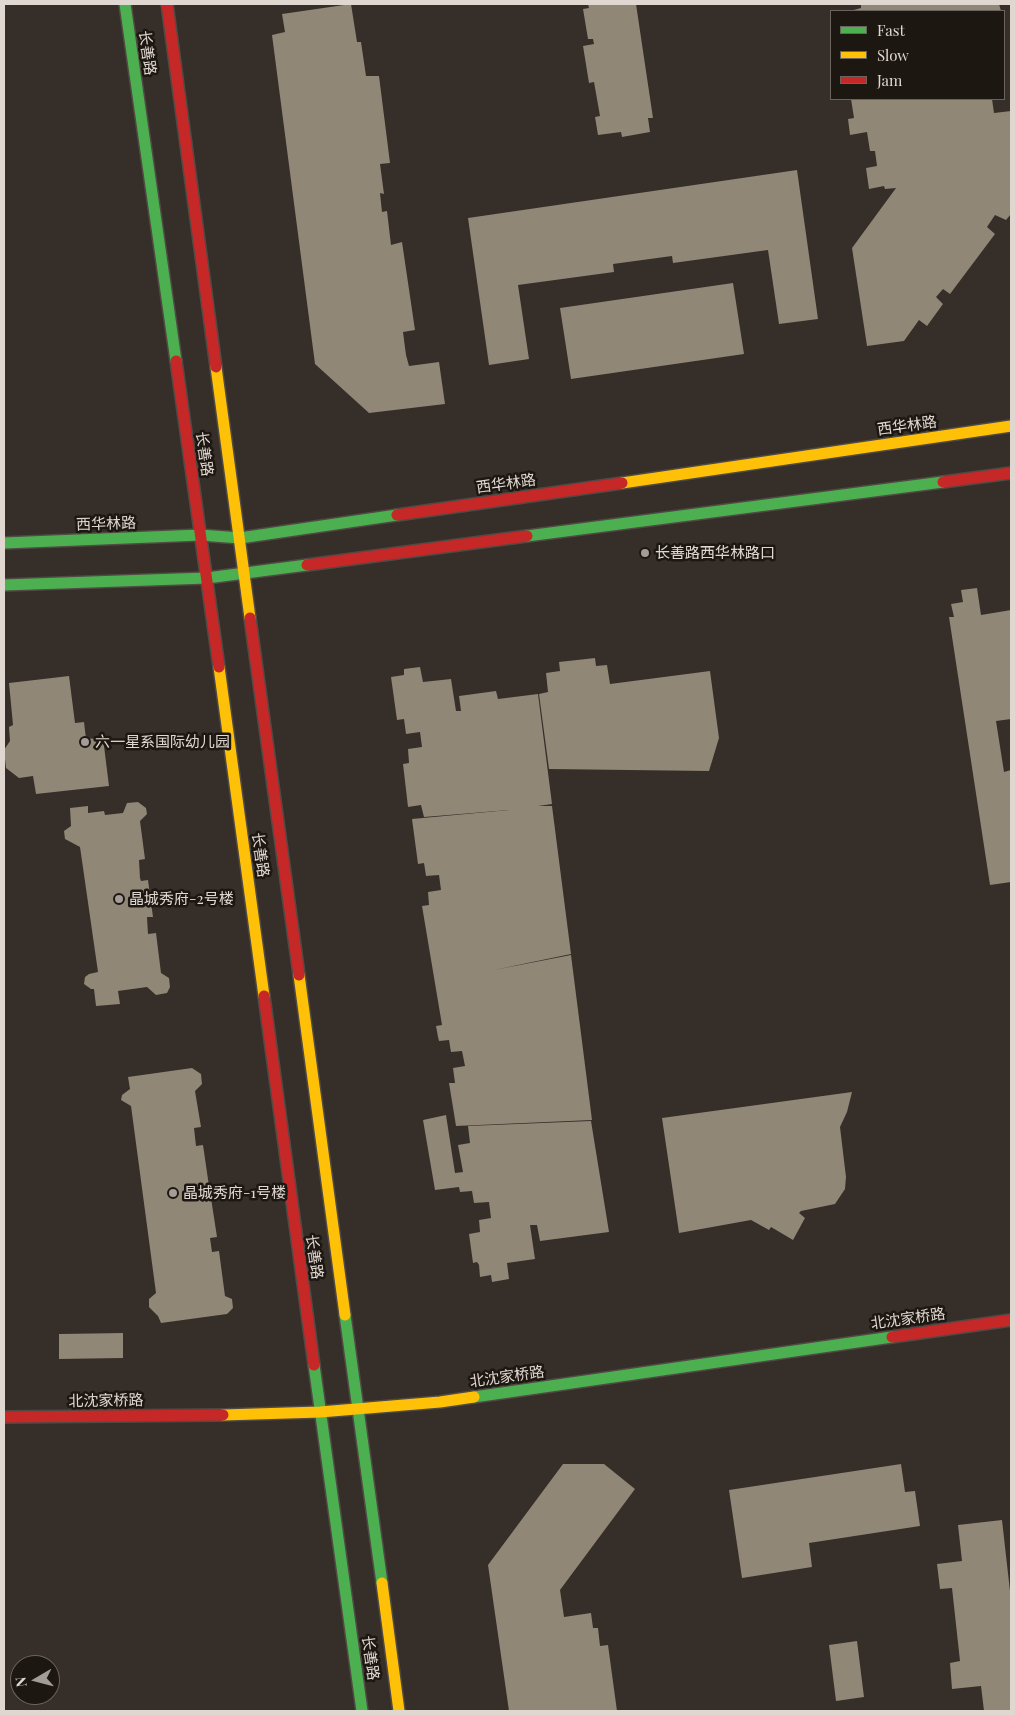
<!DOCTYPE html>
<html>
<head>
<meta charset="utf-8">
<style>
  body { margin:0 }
  #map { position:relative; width:1015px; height:1715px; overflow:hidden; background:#352e29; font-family:"Playfair Display",serif }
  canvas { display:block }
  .frame { position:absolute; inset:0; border:5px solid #e0d7d0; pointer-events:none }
  .legend { position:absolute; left:830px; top:10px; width:175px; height:90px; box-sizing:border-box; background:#1d1712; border:1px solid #6b645e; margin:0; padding:6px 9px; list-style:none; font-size:15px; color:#e0d7d0 }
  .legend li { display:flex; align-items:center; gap:10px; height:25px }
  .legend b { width:25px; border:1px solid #6b645e }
  .north { position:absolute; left:10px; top:1655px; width:50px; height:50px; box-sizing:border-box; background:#1d1712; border:1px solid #6b645e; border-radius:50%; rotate:262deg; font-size:14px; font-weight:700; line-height:20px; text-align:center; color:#e0d7d0 }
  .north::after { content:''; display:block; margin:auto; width:18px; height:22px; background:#a49c96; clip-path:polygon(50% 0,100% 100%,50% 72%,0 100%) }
</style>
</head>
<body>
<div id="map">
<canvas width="1015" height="1715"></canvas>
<div class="frame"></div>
<ul class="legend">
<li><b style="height:6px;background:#4caf50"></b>Fast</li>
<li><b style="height:6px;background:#ffc107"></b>Slow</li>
<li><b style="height:6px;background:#c62828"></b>Jam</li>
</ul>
<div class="north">N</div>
</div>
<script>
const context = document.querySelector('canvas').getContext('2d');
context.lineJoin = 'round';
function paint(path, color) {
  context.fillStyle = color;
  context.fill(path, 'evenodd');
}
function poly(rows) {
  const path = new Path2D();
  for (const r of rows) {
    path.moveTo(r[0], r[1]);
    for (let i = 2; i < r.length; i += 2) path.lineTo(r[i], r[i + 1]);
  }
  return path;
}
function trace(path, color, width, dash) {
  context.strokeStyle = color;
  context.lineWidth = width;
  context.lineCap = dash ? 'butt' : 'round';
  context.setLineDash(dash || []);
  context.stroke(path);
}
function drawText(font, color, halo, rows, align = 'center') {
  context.font = font + ' "Playfair Display","Noto Sans SC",serif';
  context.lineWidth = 5;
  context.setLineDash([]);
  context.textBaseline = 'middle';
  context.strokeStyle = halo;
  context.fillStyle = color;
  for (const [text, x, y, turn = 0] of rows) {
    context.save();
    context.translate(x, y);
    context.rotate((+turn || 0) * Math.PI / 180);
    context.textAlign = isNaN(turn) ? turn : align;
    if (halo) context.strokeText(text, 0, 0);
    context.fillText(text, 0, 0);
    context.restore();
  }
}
const building = poly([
  [351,4,357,42,361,42,366,76,379,76,390,163,380,164,384,194,380,193,382,212,387,211,391,245,402,242,415,330,403,332,406,355,409,366,439,362,445,404,369,413,315,364,272,35,285,32,282,14],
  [588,4,636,4,653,118,648,118,650,132,622,137,621,132,598,135,595,117,600,116,594,82,589,83,583,46,594,44,593,39,588,39,583,9,589,8],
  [861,4,999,4,1001,11,850,11,861,8],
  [851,99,992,99,994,113,1011,111,1011,214,1006,220,995,215,987,227,995,234,950,294,943,289,936,297,943,304,927,326,919,320,904,341,867,346,852,248,896,188,885,189,884,186,869,189,866,168,877,166,875,151,870,151,867,132,850,135,848,119,854,118],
  [797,170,818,319,779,324,768,250,673,263,672,256,613,264,614,272,518,285,529,359,489,365,468,218],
  [733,283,744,354,571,379,560,308],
  [977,588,981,615,1011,610,1011,719,996,721,1004,772,1011,770,1011,882,990,885,949,617,954,617,951,604,963,602,961,590],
  [595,658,596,666,607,665,610,684,710,671,719,738,709,771,549,769,539,694,548,692,546,673,560,671,559,662],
  [420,667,423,682,451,679,456,711,461,711,459,696,496,691,498,699,538,694,552,804,538,806,552,806,571,954,494,970,571,955,592,1120,456,1126,449,1083,455,1083,453,1068,465,1066,462,1051,451,1052,449,1040,439,1041,438,1037,436,1026,442,1025,422,906,429,905,428,892,441,890,439,875,426,876,424,863,418,864,412,819,509,810,424,817,421,805,408,807,403,764,409,763,408,749,422,747,420,732,406,734,404,719,397,720,391,677,404,675,404,669],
  [69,676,75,723,84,722,86,739,103,738,109,786,36,794,33,776,19,778,6,768,4,750,10,741,9,727,13,725,9,683],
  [138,802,146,808,147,814,140,821,145,859,139,860,140,878,141,881,148,880,153,917,147,917,148,934,156,933,161,973,169,978,170,987,167,993,156,995,147,987,118,991,120,1004,96,1006,94,989,91,989,84,984,85,977,89,974,98,972,80,847,65,839,64,831,71,826,70,808,88,806,88,813,104,811,105,815,123,813,127,803],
  [192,1068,201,1074,202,1084,195,1091,201,1127,194,1128,196,1146,203,1145,209,1186,203,1187,204,1199,211,1198,217,1237,210,1238,212,1252,219,1251,225,1296,232,1299,233,1308,227,1314,161,1323,158,1316,149,1307,149,1299,156,1293,131,1106,121,1100,122,1095,130,1089,128,1077],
  [852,1092,847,1112,840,1127,846,1177,845,1189,835,1204,801,1211,799,1213,805,1218,793,1240,771,1227,769,1230,751,1220,679,1233,662,1118],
  [446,1115,455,1173,463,1172,458,1145,470,1143,468,1126,591,1121,609,1232,540,1241,537,1225,530,1225,535,1259,507,1263,509,1279,492,1282,491,1275,480,1277,479,1265,477,1262,473,1263,469,1234,480,1232,479,1220,491,1218,489,1202,474,1203,472,1191,460,1192,459,1187,435,1190,423,1120],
  [123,1333,123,1358,59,1359,59,1334],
  [563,1464,604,1464,635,1489,560,1590,564,1617,591,1613,593,1628,598,1628,600,1646,608,1645,617,1711,509,1711,488,1565],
  [901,1464,905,1492,915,1491,920,1526,809,1543,812,1567,742,1578,729,1490],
  [1002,1520,1011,1600,1011,1711,984,1711,981,1686,952,1689,950,1663,960,1661,952,1588,940,1589,937,1564,962,1561,958,1525],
  [857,1641,864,1697,836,1701,829,1645]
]);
const fast = poly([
  [125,4,176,361],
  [527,536,943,482],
  [4,543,200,535,240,538,397,515],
  [4,585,207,578,307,565],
  [345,1315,382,1583],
  [314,1365,362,1711],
  [474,1397,892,1337]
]);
const slow = poly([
  [216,367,250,618],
  [622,483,1011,426],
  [219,667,264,996],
  [299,975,345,1315],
  [223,1415,320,1412,440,1402,474,1397],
  [382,1583,399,1711]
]);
const jam = poly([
  [167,4,216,367],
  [176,361,219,667],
  [943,482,1011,473],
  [397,515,622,483],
  [307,565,527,536],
  [250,618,299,975],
  [264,996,314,1365],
  [892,1337,1011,1320],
  [4,1417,223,1415]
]);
const markers = [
  [645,553,5,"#a49c96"],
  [85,742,5,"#a49c96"],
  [119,899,5,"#a49c96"],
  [173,1193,5,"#a49c96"]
];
const streetNames = [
  ["长善路",147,53,82],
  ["西华林路",907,426,-8],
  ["长善路",204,454,82],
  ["西华林路",506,484,-8],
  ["西华林路",106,524,-2],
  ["长善路",260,855,82],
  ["长善路",314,1257,82],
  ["北沈家桥路",908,1319,-8],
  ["北沈家桥路",507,1377,-8],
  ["北沈家桥路",106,1401,-1],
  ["长善路",370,1658,82]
];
const poiNames = [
  ["长善路西华林路口",655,553],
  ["六一星系国际幼儿园",95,742],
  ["晶城秀府-2号楼",129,899],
  ["晶城秀府-1号楼",183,1193]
];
paint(building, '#908776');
trace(fast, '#504944', 14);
trace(slow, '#504944', 14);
trace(jam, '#504944', 14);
trace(fast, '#4caf50', 11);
trace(slow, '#ffc107', 11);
trace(jam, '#c62828', 11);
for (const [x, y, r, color] of markers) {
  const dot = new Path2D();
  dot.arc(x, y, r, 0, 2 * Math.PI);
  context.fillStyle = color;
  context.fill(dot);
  trace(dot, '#1d1712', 2);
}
drawText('15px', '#e0d7d0', '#1d1712', streetNames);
drawText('15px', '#e0d7d0', '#1d1712', poiNames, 'left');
</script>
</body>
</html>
